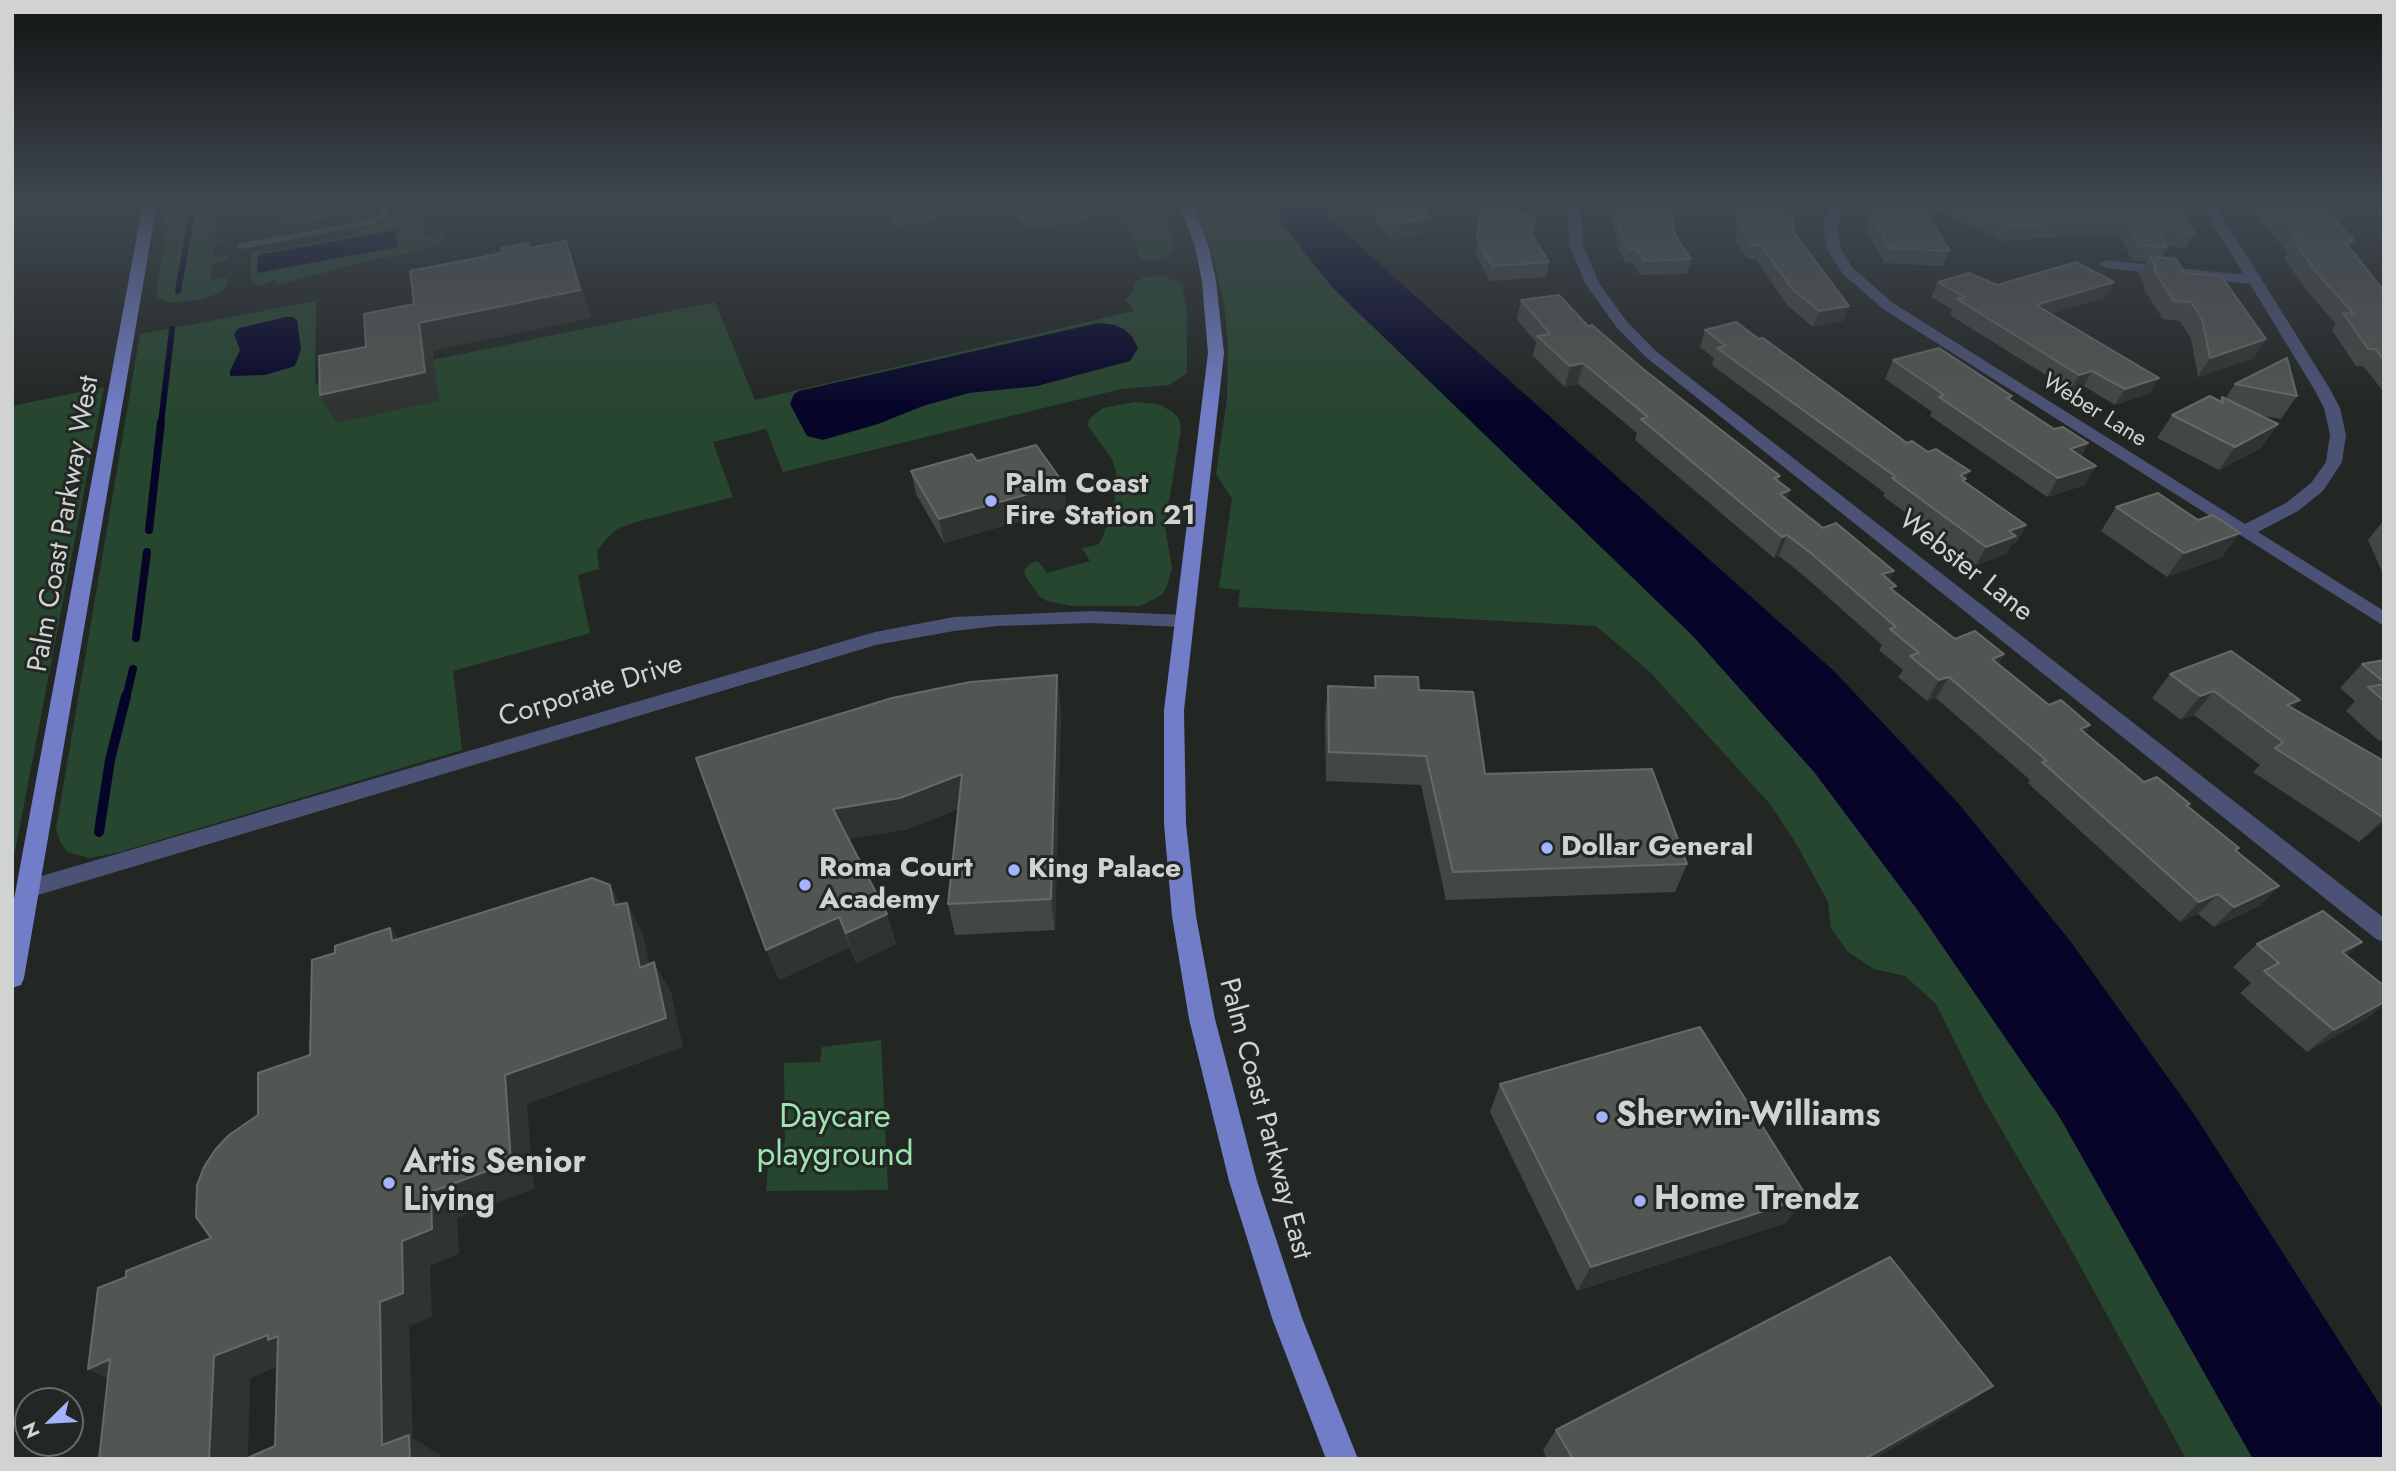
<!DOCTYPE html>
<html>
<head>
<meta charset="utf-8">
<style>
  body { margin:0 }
  #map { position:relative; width:2396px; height:1471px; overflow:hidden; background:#232724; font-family:Jost,sans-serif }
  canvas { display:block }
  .frame { position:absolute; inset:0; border:14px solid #d0d3d1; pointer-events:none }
  .north { position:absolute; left:14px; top:1387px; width:70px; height:70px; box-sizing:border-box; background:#232724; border:2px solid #686c69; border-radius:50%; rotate:246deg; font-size:19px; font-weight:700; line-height:28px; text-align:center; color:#d0d3d1 }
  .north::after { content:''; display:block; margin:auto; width:24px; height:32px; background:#a4b2fc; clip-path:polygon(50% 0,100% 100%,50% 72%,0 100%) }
</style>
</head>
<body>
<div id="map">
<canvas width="2396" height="1471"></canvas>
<div class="frame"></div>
<div class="north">N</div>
</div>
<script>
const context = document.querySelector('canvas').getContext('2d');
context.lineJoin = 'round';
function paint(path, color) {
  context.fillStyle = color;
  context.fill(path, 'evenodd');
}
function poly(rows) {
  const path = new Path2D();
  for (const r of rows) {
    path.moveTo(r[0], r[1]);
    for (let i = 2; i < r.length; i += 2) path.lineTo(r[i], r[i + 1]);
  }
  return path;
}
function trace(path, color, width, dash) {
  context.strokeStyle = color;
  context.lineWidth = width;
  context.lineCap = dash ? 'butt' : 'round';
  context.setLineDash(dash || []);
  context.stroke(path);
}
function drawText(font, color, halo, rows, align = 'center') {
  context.font = font + ' Jost,sans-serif';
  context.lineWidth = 6;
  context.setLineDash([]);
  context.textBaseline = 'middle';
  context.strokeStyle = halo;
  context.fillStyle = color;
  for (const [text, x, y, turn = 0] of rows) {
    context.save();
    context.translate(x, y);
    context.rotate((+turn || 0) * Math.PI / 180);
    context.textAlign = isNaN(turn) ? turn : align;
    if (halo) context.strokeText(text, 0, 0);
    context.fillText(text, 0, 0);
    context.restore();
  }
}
const green = poly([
  [160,203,234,203,231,207,218,209,215,240,230,238,231,240,214,245,213,257,227,256,230,258,212,264,211,280,228,278,227,285,221,292,203,299,179,302,167,302,158,298,156,294,167,227,159,211],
  [401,203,421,203,425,235,443,233,443,241,424,250,371,260,281,284,274,285,278,281,274,280,259,286,251,280,251,255,256,250,266,251,356,235,357,231,393,218,401,211],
  [396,230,397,247,258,272,259,255],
  [1106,203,1162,203,1175,251,1170,256,1153,262,1140,259,1133,234],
  [1195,203,1266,203,1332,287,1692,635,1815,773,1919,912,2059,1116,2253,1459,2186,1459,2067,1242,1983,1098,1936,1004,1905,976,1874,969,1848,952,1831,928,1828,902,1797,845,1770,804,1650,672,1596,626,1238,607,1240,590,1219,588,1232,499,1216,474,1227,399,1228,344,1224,303,1212,253],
  [1162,276,1182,284,1187,313,1187,373,1169,385,1121,389,783,472,766,429,713,442,733,497,636,522,617,529,606,539,597,551,599,569,578,575,590,633,453,671,462,750,116,853,90,858,67,852,60,841,56,829,140,334,316,301,315,384,715,302,755,400,1134,311,1125,299,1132,293,1135,282,1145,277],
  [104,387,12,867,12,406],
  [1135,402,1158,404,1173,412,1179,419,1181,429,1165,526,1172,568,1167,586,1162,595,1140,606,1072,606,1047,601,1040,597,1024,574,1025,569,1031,563,1038,561,1047,573,1090,561,1082,548,1097,545,1101,541,1114,507,1116,472,1112,459,1088,426,1089,419,1103,408],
  [881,1040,888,1190,766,1191,769,1153,785,1142,784,1063,820,1062,822,1047]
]);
const water = poly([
  [1266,203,1323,203,1328,213,1366,252,1834,671,1959,804,2071,942,2194,1114,2384,1411,2384,1459,2253,1459,2059,1116,1919,912,1815,773,1692,635,1332,287],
  [396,230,397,247,257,273,258,255],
  [286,317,293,317,297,320,301,349,295,366,265,375,230,376,230,371,240,350,234,334,239,328],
  [1098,323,1115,325,1125,330,1133,338,1138,348,1130,361,1037,386,969,393,923,406,878,424,823,440,807,436,790,404,794,394,799,391]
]);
const streamFar2 = poly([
  [178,291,191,220,191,203],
  [161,423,172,329]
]);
const streamFar1 = poly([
  [149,530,161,422],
  [136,638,147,552],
  [126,698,133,669]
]);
const stream = poly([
  [99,832,110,760,126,696]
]);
const lane = poly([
  [380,203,390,203,389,215,375,224,241,249,236,246,241,243,368,220,379,214,380,203]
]);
const street = poly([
  [1567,203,1581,203,1583,244,1599,283,1627,322,1657,352,2384,918,2384,942,2376,939,1647,358,1617,328,1585,283,1569,244,1567,203],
  [1829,203,1843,203,1837,228,1841,249,1853,268,1893,303,2245,524,2286,503,2311,483,2326,462,2330,435,2324,408,2314,389,2250,284,2106,268,2099,264,2106,260,2244,275,2200,203,2214,203,2330,389,2340,408,2346,435,2342,462,2323,491,2298,511,2258,532,2384,611,2384,626,1883,309,1843,274,1827,249,1823,228,1829,203],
  [1092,611,1183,615,1190,616,1193,621,1190,626,1183,627,1092,623,997,626,954,631,876,645,28,898,20,896,16,889,20,882,28,880,875,632,954,617,1092,611]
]);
const primary = poly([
  [143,203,157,203,24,978,21,985,12,988,12,910,143,203],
  [1179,203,1193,203,1209,247,1216,281,1224,353,1184,710,1186,824,1196,916,1215,1019,1257,1181,1302,1318,1358,1459,1326,1459,1272,1318,1229,1181,1189,1019,1172,916,1164,824,1164,710,1208,353,1202,281,1195,247,1179,203]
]);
const wall = poly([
  [874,203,1115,203,1115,213,1030,231,1009,204,897,227,880,205,876,205],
  [1370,203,1425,203,1430,218,1428,233,1390,239,1376,223],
  [1483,203,1517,214,1532,235,1549,262,1546,277,1490,281,1475,253],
  [1615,203,1669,203,1675,235,1691,259,1687,274,1640,275,1632,263,1626,263,1617,248,1612,212],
  [1722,203,1788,203,1780,214,1793,231,1843,321,1813,327,1787,305,1756,259,1748,259,1735,241,1736,212,1714,222],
  [1922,203,2176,203,2194,233,2186,248,2166,246,2167,248,2162,258,2184,273,2254,358,2198,377,2191,338,2180,321,2163,319,2144,289,2145,286,2139,274,2146,262,2132,260,2118,233,2001,241],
  [2255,203,2318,203,2354,240,2349,247,2384,291,2384,392,2363,366,2356,366,2332,330,2336,324,2305,288,2284,258,2288,253,2252,212,2257,204],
  [2359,203,2384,203,2384,222,2377,214,2369,213],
  [1872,216,1950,251,1943,266,1884,263,1866,230],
  [1938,282,1997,285,2114,282,2105,297,2050,314,2150,393,2115,405,2084,386,2070,390,1950,315,1952,309,1931,297],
  [1521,300,1588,326,1780,476,1778,481,1790,490,1786,499,1889,580,1894,591,1955,639,2004,654,1998,664,2049,705,2090,725,2085,732,2144,782,2188,806,2236,851,2279,886,2259,906,2214,927,2198,914,2180,922,2028,783,2030,780,1936,698,1927,701,1898,677,1903,670,1879,650,1882,645,1803,575,1779,556,1774,558,1635,440,1637,433,1578,384,1565,387,1533,356,1536,342,1517,320],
  [1705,330,1907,443,1964,481,2026,525,2016,543,2011,545,2006,554,1976,565,1883,496,1885,493,1712,365,1714,358,1700,347],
  [1893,360,2012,396,2010,400,2054,429,2088,443,2081,456,2085,485,2047,497,1930,416,1932,412,1885,379],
  [2235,384,2297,396,2281,419,2259,415,2278,424,2261,448,2219,470,2157,438,2172,415,2219,401,2222,397,2225,399],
  [977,461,1064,484,1066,508,944,543,916,494,911,471],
  [2116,507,2222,557,2167,577,2101,531],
  [2384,520,2384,576,2368,540],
  [2384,660,2384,740,2379,741,2346,711,2355,701,2340,688,2362,664],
  [2170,674,2292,708,2384,761,2384,822,2359,842,2253,772,2260,765,2194,715,2181,720,2152,698],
  [1375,676,1419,690,1485,774,1687,864,1675,892,1446,900,1421,785,1326,781,1325,716,1328,686,1374,688],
  [892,698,1061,707,1055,930,955,935,948,904,958,809,908,829,848,839,887,914,896,944,856,963,850,947,779,980,766,950],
  [2257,944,2346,956,2368,1018,2307,1052,2240,993,2251,983,2233,967],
  [1500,1084,1786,1223,1577,1291,1490,1112],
  [1963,1407,1873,1459,1547,1459,1543,1450,1556,1430]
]);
const shadedWall = poly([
  [282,203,374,203,374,210,285,226,274,205],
  [892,203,1009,203,1009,204,897,227],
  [1028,203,1115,203,1115,213,1030,231],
  [1729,203,1739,203,1736,212,1714,222,1718,208],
  [1782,203,1788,203,1770,228,1775,213],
  [1430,218,1428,233,1390,239,1392,224],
  [566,241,576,268,591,318,433,351,439,401,336,423,320,395,419,323],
  [2114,282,2105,297,2028,321,2036,305],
  [1849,306,1843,321,1813,327,1819,311],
  [2266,339,2254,358,2198,377,2210,358],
  [1583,363,1578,384,1565,387,1570,366],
  [2092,371,2084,386,2070,390,2079,375],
  [2159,378,2150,393,2115,405,2125,389],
  [2278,424,2261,448,2219,470,2235,447],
  [2088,443,2077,462,2070,449],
  [2096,466,2085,485,2047,497,2058,478],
  [1970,471,1956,497,1960,475],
  [1064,484,1066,508,944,543,939,519],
  [1790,490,1782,511,1780,494],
  [2026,525,2016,543,2011,545,2006,554,1976,565,1986,547,2009,531],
  [2240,533,2222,557,2167,577,2184,553],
  [1787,535,1779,556,1774,558,1782,537],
  [1894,571,1883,592,1882,574],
  [2004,654,1991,675,1992,659],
  [1057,675,1061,707,1055,930,1051,899],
  [1949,677,1936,698,1927,701,1939,680],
  [2214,691,2194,715,2181,720,2200,696],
  [2300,700,2279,724,2287,705],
  [2090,725,2075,746,2080,729],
  [962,774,968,805,908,829,843,840,833,809],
  [2384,819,2384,822,2359,842],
  [610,885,627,916,614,905],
  [2279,886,2259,906,2214,927,2234,907],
  [2218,894,2198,914,2180,922,2199,902],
  [627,903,643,934,657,998,640,968],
  [887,914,896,944,856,963,846,933],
  [839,917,850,947,779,980,766,950],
  [390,928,414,959,392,941],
  [2362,942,2335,965,2342,952],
  [654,962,671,992,683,1047,527,1104,534,1189,457,1218,459,1254,430,1266,432,1317,409,1326,413,1438,440,1455,440,1459,404,1459,382,1445,380,1302,402,1241,431,1192,505,1075],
  [2384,1002,2384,1005,2368,1018,2307,1052,2334,1030],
  [1807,1197,1786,1223,1577,1291,1591,1267],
  [268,1335,278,1336,297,1359,250,1378,248,1459,209,1459,214,1356],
  [110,1359,129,1390,88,1369],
  [1993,1386,1963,1407,1873,1459,1865,1459]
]);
const building = poly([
  [1375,203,1425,203,1430,218,1392,224,1377,208,1375,203],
  [1483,203,1518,204,1517,214,1535,216,1532,235,1549,262,1492,266,1477,238,1483,203],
  [1616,203,1669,203,1675,235,1691,259,1644,261,1636,248,1629,249,1620,234,1616,203],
  [1722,203,1729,203,1718,208,1722,203],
  [1740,203,1782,203,1775,213,1793,216,1793,231,1849,306,1819,311,1793,290,1761,245,1752,245,1740,226,1740,203],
  [1882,203,1919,203,1950,251,1890,248,1872,216,1882,203],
  [1958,203,2176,203,2194,233,2157,229,2167,248,2140,245,2126,219,2008,226,1958,203],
  [2268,203,2318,203,2354,240,2346,243,2384,291,2384,295,2382,295,2384,296,2384,360,2375,349,2368,349,2343,313,2354,314,2316,272,2295,242,2303,243,2268,203],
  [566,241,580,290,419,323,425,372,320,395,319,356,366,347,364,314,414,304,410,271,502,253,502,248,528,243,529,248,566,241],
  [2150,256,2176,259,2184,273,2221,276,2266,339,2210,358,2202,319,2191,302,2174,301,2154,270,2157,271,2150,256],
  [2076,262,2114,282,2036,305,2159,378,2125,389,2092,371,2079,375,1957,299,1965,297,1938,282,1969,273,1997,285,2076,262],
  [1559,295,1588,326,1592,325,1643,369,1780,476,1774,478,1790,490,1780,494,1823,528,1836,523,1894,571,1882,574,1896,586,1890,588,1955,639,1975,631,2004,654,1992,659,2049,705,2061,700,2090,725,2080,729,2144,782,2157,777,2190,804,2186,805,2239,848,2235,850,2279,886,2234,907,2218,894,2199,902,2042,762,2047,761,1949,677,1939,680,1910,656,1919,653,1890,629,1896,627,1812,554,1787,535,1782,537,1641,419,1648,417,1583,363,1570,366,1537,336,1550,334,1521,300,1559,295],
  [1736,322,1759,339,1763,338,1907,443,1912,441,1928,452,1936,449,1970,471,1960,475,1966,479,1962,480,2026,525,2009,531,2016,536,1986,547,1892,478,1896,477,1717,348,1726,346,1705,330,1736,322],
  [1939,348,2012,396,2007,398,2054,429,2063,427,2088,443,2070,449,2096,466,2058,478,1939,397,1944,395,1893,360,1939,348],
  [2287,358,2297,396,2235,384,2287,358],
  [2210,396,2223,403,2222,397,2278,424,2235,447,2172,415,2210,396],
  [1036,445,1064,484,939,519,911,471,972,454,977,461,1036,445],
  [2158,493,2198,520,2213,515,2240,533,2184,553,2116,507,2158,493],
  [2231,651,2300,700,2287,705,2384,761,2384,818,2275,748,2283,742,2214,691,2200,696,2170,674,2231,651],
  [2384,660,2384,682,2362,664,2384,660],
  [1057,675,1051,899,948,904,962,774,900,798,833,809,887,914,846,933,839,917,766,950,696,758,892,698,970,682,1057,675],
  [1375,676,1418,677,1419,690,1473,692,1485,774,1652,769,1687,864,1453,872,1426,756,1329,752,1328,686,1376,688,1375,676],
  [2384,684,2384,701,2368,687,2384,684],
  [592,878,610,885,614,905,627,903,640,968,654,962,666,1018,505,1075,511,1162,431,1192,432,1229,402,1241,403,1293,380,1302,382,1445,409,1435,410,1459,245,1459,275,1446,278,1336,268,1340,268,1335,214,1356,209,1459,99,1459,110,1359,88,1369,98,1288,126,1277,126,1271,211,1238,196,1217,197,1185,204,1167,215,1150,229,1135,258,1115,258,1073,310,1055,312,960,335,953,335,946,390,928,392,941,592,878],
  [2323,911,2362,942,2342,952,2384,986,2384,1002,2334,1030,2264,971,2279,963,2257,944,2323,911],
  [1700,1027,1807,1197,1591,1267,1500,1084,1700,1027],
  [1890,1257,1993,1386,1865,1459,1573,1459,1556,1430,1890,1257]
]);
const markers = [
  [991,501,7,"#a4b2fc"],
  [1547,848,7,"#a4b2fc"],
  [1014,870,7,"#a4b2fc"],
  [805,885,7,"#a4b2fc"],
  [1602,1117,7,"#a4b2fc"],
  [389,1183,7,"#a4b2fc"],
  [1640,1201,7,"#a4b2fc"]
];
const farStreetnames = [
  ["Weber Lane",2094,411,32]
];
const poiNames = [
  ["Palm Coast",1005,485],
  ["Fire Station 21",1005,517],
  ["Dollar General",1561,848],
  ["Roma Court",819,869],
  ["Academy",819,901],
  ["King Palace",1028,870]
];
const streetNames = [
  ["Palm Coast Parkway West",65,524,-80],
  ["Webster Lane",1965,567,38],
  ["Corporate Drive",591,692,-17],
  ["Palm Coast Parkway East",1264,1119,75]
];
const nearPoinames = [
  ["Sherwin-Williams",1616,1117],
  ["Artis Senior",403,1164],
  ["Living",403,1202],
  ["Home Trendz",1654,1201]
];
const nearParknames = [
  ["Daycare",835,1119],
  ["playground",835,1157]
];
paint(green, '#27462f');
paint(water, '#060529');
trace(streamFar2, '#060529', 6);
trace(streamFar1, '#060529', 8);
trace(stream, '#060529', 10);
paint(lane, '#4c5276');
paint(street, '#4c5276');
paint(primary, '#717dc6');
paint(wall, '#434744');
paint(shadedWall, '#303431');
paint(building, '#525653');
trace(building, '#666967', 2);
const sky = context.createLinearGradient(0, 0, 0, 409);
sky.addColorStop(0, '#131514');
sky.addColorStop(0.5, '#3f4750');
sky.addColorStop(1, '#3f475000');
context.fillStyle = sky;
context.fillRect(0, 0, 2396, 409);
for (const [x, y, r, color] of markers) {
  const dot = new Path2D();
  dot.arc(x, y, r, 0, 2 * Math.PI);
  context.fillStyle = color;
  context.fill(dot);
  trace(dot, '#232724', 2.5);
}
drawText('23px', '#d0d3d1', '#232724', farStreetnames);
drawText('bold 28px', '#d0d3d1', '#232724', poiNames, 'left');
drawText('28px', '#d0d3d1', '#232724', streetNames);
drawText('bold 33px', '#d0d3d1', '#232724', nearPoinames, 'left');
drawText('33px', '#9de4af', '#232724', nearParknames);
</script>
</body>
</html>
